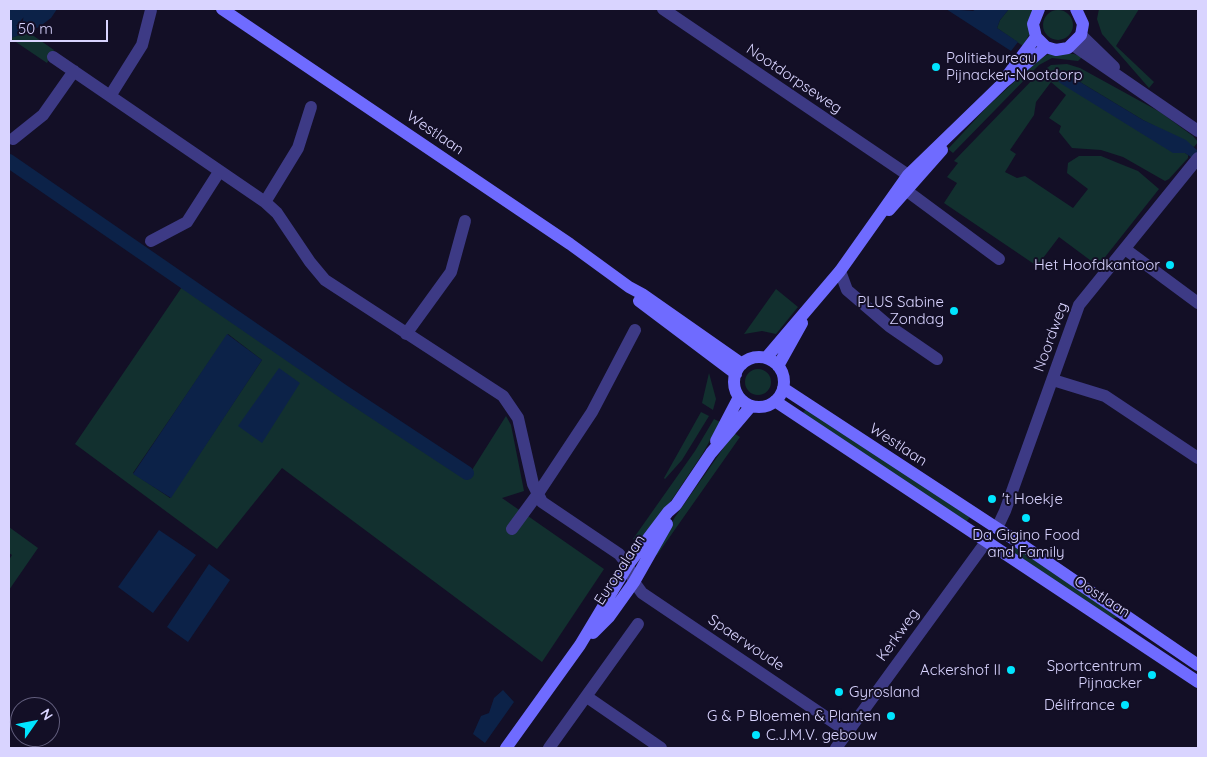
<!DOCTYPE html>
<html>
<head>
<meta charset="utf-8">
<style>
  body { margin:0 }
  #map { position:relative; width:1207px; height:757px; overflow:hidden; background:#130f26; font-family:Quicksand,sans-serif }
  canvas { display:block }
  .frame { position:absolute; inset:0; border:10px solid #d9d4ff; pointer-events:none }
  .north { position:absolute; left:10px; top:697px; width:50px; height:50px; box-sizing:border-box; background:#130f26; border:1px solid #625e7d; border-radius:50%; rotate:57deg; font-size:14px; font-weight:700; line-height:20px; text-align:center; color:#d9d4ff }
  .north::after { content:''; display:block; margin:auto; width:18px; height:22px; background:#00e5ff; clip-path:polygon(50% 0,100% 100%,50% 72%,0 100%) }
  .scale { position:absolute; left:10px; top:20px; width:98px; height:22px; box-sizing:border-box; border:2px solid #d9d4ff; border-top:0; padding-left:6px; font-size:15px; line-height:18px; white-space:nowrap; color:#d9d4ff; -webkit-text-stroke:4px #130f26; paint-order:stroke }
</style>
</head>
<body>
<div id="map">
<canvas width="1207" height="757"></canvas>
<div class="frame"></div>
<div class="north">N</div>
<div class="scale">50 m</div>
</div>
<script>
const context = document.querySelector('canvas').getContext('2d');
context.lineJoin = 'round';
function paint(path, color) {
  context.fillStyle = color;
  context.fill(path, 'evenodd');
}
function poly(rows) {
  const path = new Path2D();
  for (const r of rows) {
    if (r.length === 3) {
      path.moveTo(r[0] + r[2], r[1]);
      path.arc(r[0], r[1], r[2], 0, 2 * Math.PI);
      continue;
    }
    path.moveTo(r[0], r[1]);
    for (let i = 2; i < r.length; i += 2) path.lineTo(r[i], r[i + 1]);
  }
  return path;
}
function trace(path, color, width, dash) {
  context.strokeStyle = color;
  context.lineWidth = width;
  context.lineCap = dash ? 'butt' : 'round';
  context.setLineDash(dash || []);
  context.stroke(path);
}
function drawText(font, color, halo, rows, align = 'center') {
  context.font = font + ' Quicksand,sans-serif';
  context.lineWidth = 4;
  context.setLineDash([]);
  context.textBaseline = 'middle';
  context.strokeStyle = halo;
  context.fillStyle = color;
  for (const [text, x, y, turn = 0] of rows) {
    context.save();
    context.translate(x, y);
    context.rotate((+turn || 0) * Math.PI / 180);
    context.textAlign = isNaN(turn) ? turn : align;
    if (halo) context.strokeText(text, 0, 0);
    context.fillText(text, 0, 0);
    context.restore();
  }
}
const green = poly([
  [1009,9,1033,9,1029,19,1029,35,1023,46,997,28,1000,20],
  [1099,9,1139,9,1116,46,1154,82,1149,88,1102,34,1097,19],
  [1058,25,15],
  [28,32,54,50,47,63,10,38],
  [1051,53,1074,54,1082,57,1078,61,1052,58,1039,65,953,153,948,149,987,107,1039,59],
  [1067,64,1080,68,1160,112,1193,136,1198,142,1194,147,1143,120,1060,70,1188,155,1188,158,1169,179,1165,181,1123,157,1101,150,1072,148,1059,132,1061,126,1049,118,1066,95,1051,82,1036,102,1034,115,1010,150,1016,154,1005,172,1017,178,1025,176,1073,208,1088,189,1067,173,1068,163,1079,156,1101,156,1118,163,1138,171,1159,189,1098,266,1059,237,1037,266,944,203,957,183,947,177,958,163,954,161,1036,76,1051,65],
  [184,284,467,478,506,416,511,425,524,491,502,498,604,569,542,662,282,468,217,549,75,444],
  [228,334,262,360,170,498,133,473],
  [776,289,798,307,776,334,762,331,744,334],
  [758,382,13],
  [709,373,716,399,713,410,702,403],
  [806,409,970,517,966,522,802,414],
  [701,412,709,416,682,460,665,479,664,478],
  [714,419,720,422,703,453,657,522,639,543,633,539,695,451],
  [734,433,740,437,657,555,655,554,675,517],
  [9,527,38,548,9,590,9,560,12,555,9,553],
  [1013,546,1119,617,1111,619,1009,551]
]);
const water = poly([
  [9,9,57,9,51,18,39,27,9,39],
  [946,9,973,11,976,9,1009,9,1000,20,997,28,1018,42,1011,51],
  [1060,70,1143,120,1186,140,1198,151,1198,162,1185,153,1173,153,1060,83,1055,77],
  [227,334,262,360,171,498,133,474],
  [279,368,300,383,262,443,238,426],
  [159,530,196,555,153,613,118,587],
  [209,564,230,580,188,642,167,627],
  [503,690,514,702,485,743,473,734,481,716,489,713,494,698]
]);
const canal = poly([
  [9,161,344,392,467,473]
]);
const street = poly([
  [663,9,908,175,907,191,999,259],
  [1081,35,1114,67],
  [1073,45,1198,131],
  [53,57,265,202,277,213,310,262,325,280,503,396,518,418,533,484,542,502,619,554,628,565,634,582,642,593,848,732],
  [110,96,142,45,151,10],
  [13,139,43,115,74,71],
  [265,202,298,148,311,107],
  [151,241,187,222,219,172],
  [1125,249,1198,303],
  [840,271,847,290,889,326,937,359],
  [406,334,451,272,465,221],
  [1053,380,1105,396,1198,458],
  [997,528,1005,511,1079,305,1198,158],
  [512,529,537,495,592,412,635,330],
  [587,697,661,748],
  [549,748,638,624],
  [836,748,986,542]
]);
const secondary = poly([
  [222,9,570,244,629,287,642,294,742,364],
  [1039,9,1033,24,1036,37,1046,47,1056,50,1068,48,1081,35,1083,24,1076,9],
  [1007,76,1036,37],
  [889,210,942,150],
  [639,301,736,374],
  [759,382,25],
  [766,358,840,271,908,175,1003,83,1046,47],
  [778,366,802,323],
  [783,388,1012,538,1198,665],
  [775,401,1198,682],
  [716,441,739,397],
  [593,633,609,617,634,582,667,524],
  [506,748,580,645,628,565,668,512,676,505,711,453,751,406]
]);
const markers = [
  [936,67,5,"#00e5ff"],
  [1170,265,5,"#00e5ff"],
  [954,311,5,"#00e5ff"],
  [992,499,5,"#00e5ff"],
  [1026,518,5,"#00e5ff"],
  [1011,670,5,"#00e5ff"],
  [1152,675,5,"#00e5ff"],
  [839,692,5,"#00e5ff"],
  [1125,705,5,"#00e5ff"],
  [891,716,5,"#00e5ff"],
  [756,735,5,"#00e5ff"]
];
const poiNames = [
  ["Politiebureau",946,58,"left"],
  ["Pijnacker-Nootdorp",946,75,"left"],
  ["Het Hoofdkantoor",1160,265],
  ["PLUS Sabine",944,302],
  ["Zondag",944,319],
  ["'t Hoekje",1002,499,"left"],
  ["Da Gigino Food",1026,535,"center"],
  ["and Family",1026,552,"center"],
  ["Sportcentrum",1142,666],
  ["Pijnacker",1142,683],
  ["Ackershof II",1001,670],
  ["Gyrosland",849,692,"left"],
  ["Délifrance",1115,705],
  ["G & P Bloemen & Planten",881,716],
  ["C.J.M.V. gebouw",766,735,"left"]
];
const streetNames = [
  ["Nootdorpseweg",794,79,34],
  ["Westlaan",435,133,34],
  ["Noordweg",1051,337,-70],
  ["Westlaan",898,445,33],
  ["Europalaan",620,570,-57],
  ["Oostlaan",1102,597,33],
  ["Kerkweg",898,635,-54],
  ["Spaerwoude",746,643,34]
];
paint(green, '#12302f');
paint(water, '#0c2248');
trace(canal, '#0c2248', 14);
trace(street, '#3d3a85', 12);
trace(secondary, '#6f6bff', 12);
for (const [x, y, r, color] of markers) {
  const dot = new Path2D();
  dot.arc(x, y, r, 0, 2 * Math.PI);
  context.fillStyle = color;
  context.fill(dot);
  trace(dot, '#130f26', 2);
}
drawText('15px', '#d9d4ff', '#130f26', poiNames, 'right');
drawText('15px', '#d9d4ff', '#130f26', streetNames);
</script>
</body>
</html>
